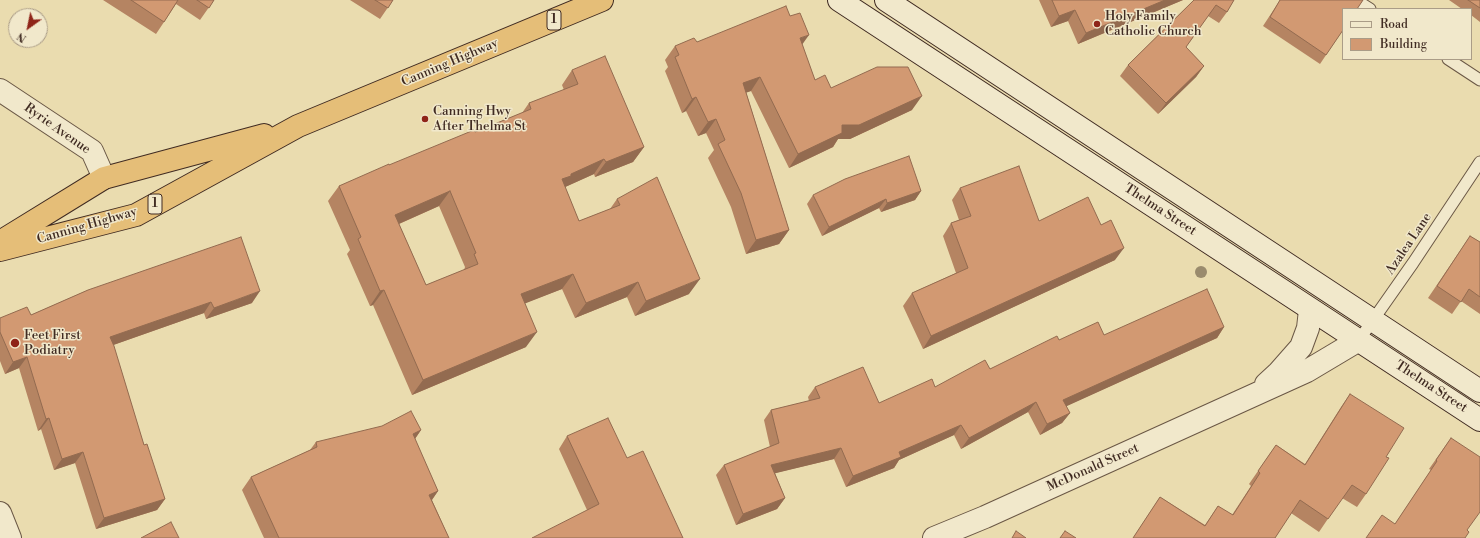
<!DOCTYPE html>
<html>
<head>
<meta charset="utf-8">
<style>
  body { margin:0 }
  #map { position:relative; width:1480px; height:538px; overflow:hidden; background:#eadcaf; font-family:"Libre Bodoni",serif }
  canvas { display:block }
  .legend { position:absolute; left:1342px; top:8px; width:130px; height:52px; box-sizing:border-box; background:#f1e8cb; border:1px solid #aa9c87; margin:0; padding:5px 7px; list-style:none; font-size:12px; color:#402b22 }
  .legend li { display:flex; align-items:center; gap:8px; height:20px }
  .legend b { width:20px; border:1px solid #aa9c87 }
  .north { position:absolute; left:8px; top:8px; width:40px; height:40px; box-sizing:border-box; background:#f1e8cb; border:1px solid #aa9c87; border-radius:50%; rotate:213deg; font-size:11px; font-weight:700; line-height:16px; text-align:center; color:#402b22 }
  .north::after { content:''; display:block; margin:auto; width:14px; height:18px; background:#8f2418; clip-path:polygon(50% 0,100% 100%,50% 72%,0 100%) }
</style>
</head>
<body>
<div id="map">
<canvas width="1480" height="538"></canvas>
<ul class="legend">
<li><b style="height:5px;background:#f1e8cb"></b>Road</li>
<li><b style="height:11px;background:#d29972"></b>Building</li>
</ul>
<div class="north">N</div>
</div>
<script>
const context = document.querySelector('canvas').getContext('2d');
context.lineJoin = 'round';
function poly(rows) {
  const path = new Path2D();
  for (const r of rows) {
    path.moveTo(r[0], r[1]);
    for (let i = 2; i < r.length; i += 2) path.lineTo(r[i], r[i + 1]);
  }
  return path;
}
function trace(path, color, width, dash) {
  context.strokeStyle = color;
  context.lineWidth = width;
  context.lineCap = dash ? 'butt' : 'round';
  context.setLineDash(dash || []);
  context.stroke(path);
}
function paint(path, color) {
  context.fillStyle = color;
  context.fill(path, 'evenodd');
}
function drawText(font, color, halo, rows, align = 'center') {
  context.font = font + ' "Libre Bodoni",serif';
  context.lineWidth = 3;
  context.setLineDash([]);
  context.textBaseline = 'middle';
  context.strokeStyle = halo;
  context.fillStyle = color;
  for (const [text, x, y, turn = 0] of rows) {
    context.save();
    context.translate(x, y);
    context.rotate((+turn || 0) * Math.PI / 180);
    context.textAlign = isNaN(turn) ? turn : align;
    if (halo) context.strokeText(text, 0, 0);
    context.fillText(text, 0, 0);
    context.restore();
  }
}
const service = poly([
  [1356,0,1370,9],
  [1448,59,1480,80],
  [1359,340,1413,263,1480,162]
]);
const minor = poly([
  [0,90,92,151,104,178],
  [1266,384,1279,372,1301,347,1308,328,1310,310],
  [0,513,10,538],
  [934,538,985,517,1307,371,1359,340]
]);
const secondary = poly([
  [839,0,1480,420],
  [886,0,1480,391]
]);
const trunk = poly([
  [0,242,104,178,264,135],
  [0,250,136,215,298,126,602,0]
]);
const trees = [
  [1201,272]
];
const wall = poly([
  [103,0,214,0,200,20,176,4,156,34],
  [350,0,393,0,380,19],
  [1039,0,1183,0,1078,44,1068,21,1051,27],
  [1194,0,1234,0,1227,12,1219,23,1208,16,1186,47,1204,66,1196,77,1158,114,1120,76,1128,65],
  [1280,0,1363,0,1320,64,1263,26],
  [1449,0,1480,0,1480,22,1471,15,1471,9,1462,9],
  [790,16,802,45,815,80,831,88,912,110,850,139,838,139,833,147,789,168,751,91,746,92,789,230,779,244,746,254,731,207,708,158,714,150,706,133,698,136,686,111,682,113,665,71,668,67,665,60,675,46,697,42],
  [572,70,644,147,633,162,595,177,594,174,565,187,579,221,610,209,617,199,689,294,635,316,627,297,575,318,562,289,525,303,526,347,412,395,373,305,370,306,347,254,350,250,328,201,339,186,522,113,529,103,564,90,562,85],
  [439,206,465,267,464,270,426,285,399,224],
  [960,188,1039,221,1115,260,923,349,903,306,912,293,956,273,943,236,951,223,959,220,952,200],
  [921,191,915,200,881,212,879,208,822,236,807,204,813,195],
  [1470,236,1480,242,1480,314,1461,301,1452,314,1428,298],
  [88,290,252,303,206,319,204,313,113,345,144,445,165,499,157,510,96,529,75,463,54,470,41,429,38,431,19,368,5,374,0,361,0,318,31,315],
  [1224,327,1217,338,1066,406,1070,413,1062,423,1040,435,1028,412,961,449,954,435,899,460,894,468,846,487,834,459,775,473,785,498,777,509,736,525,716,475,724,465,770,447,764,420,771,410,809,401,808,397,815,387,879,403,935,387,990,369,1059,340,1104,335],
  [1350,394,1386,457,1366,494,1357,507,1342,498,1319,532,1291,513,1275,538,1133,538,1160,497,1205,525,1218,506,1232,515,1251,486,1249,484,1276,445,1305,464,1341,407],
  [421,430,415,439,438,491,432,500,449,538,264,538,242,490,251,477,310,450,316,442],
  [567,436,627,458,683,538,587,510,559,449],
  [1451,438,1480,512,1366,538,1395,524,1431,470,1429,469]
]);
const shadedWall = poly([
  [1165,0,1183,0,1078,44,1086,33],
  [1075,10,1068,21,1051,27,1059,16],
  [809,35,799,49,800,38],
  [1204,66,1196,77,1158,114,1166,103],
  [760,77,751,91,734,97,743,83],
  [922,96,912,110,850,139,838,139,833,147,789,168,798,154,842,125],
  [696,97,686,111,682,113,692,99],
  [716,119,706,133,698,136,708,122],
  [644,147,633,162,595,177,606,162],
  [604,159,594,174,563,188,562,179,571,174],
  [450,191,439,206,385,230,395,215],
  [921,191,915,200,881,212,887,203],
  [886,199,879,208,822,236,829,227],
  [789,230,779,244,746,254,756,240],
  [1124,248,1115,260,923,349,931,336],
  [573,274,562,289,511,309,521,294],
  [700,279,689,294,635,316,646,301],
  [638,282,627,297,575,318,586,303],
  [384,290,373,305,370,306,380,291],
  [260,291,252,303,206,319,214,308],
  [211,302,204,313,102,349,110,337],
  [1224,327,1217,338,1056,411,1063,400],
  [537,332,526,347,412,395,423,380],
  [27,357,19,368,5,374,13,362],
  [1036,402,1028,412,961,449,969,438],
  [1070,413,1062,423,1040,435,1047,424],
  [49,418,41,429,38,431,46,419],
  [961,425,954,435,899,460,894,468,846,487,853,476,899,452],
  [421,430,412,443,413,434],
  [841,448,834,459,764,476,771,465],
  [83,452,75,463,54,470,62,459],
  [438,491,429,504,429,495],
  [785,498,777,509,736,525,743,514],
  [165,499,157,510,96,529,104,518]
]);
const building = poly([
  [131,0,178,0,164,22,131,0],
  [197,0,214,0,209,8,197,0],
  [375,0,393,0,388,8,375,0],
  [1052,0,1165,0,1086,33,1075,10,1059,16,1052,0],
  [1194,0,1234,0,1227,12,1216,5,1186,47,1204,66,1166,103,1128,65,1194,0],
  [1280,0,1363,0,1357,9,1343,9,1343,30,1326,55,1270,17,1280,0],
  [1468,0,1480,0,1480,8,1468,0],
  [786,6,790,16,800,13,809,35,800,38,815,80,825,75,831,88,877,67,908,67,922,96,859,125,842,125,842,133,798,154,760,77,743,83,789,230,756,240,741,193,718,144,725,140,716,119,708,122,696,97,692,99,675,57,679,55,675,46,694,38,697,42,786,6],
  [605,56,644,147,606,162,604,159,571,174,571,176,562,179,579,221,620,205,617,199,657,177,700,279,646,301,638,282,586,303,573,274,521,294,537,332,423,380,384,290,380,291,358,239,361,237,339,186,389,164,389,165,474,130,475,132,531,109,529,103,578,84,572,70,605,56],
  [450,191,476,253,474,254,478,264,426,285,395,215,450,191],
  [909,156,921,191,887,203,886,199,829,227,813,195,845,179,909,156],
  [1019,166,1039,221,1088,197,1101,225,1111,220,1124,248,931,336,912,293,968,268,951,223,971,216,960,188,1019,166],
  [1470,236,1480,242,1480,297,1469,289,1461,302,1437,286,1470,236],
  [241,237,260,291,214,308,211,302,110,337,114,346,144,445,147,444,165,499,104,518,83,452,62,459,49,418,46,419,27,357,13,362,0,332,0,318,27,307,31,315,88,290,241,237],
  [1207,289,1224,327,1063,400,1070,413,1047,424,1036,402,969,438,961,425,899,452,901,457,853,476,841,448,771,465,785,498,743,514,724,465,779,443,771,410,820,398,815,387,863,367,879,403,932,379,935,387,985,360,990,369,1057,336,1059,340,1098,322,1104,335,1207,289],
  [1350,394,1404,428,1386,457,1389,458,1366,494,1352,485,1328,519,1300,500,1275,538,1133,538,1160,497,1205,526,1218,506,1233,515,1260,473,1258,471,1276,445,1305,465,1350,394],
  [411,411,421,430,413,434,438,491,429,495,449,538,279,538,251,477,317,447,316,442,382,426,411,411],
  [608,418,627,458,643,451,683,538,532,538,599,504,567,436,608,418],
  [1451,438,1480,457,1480,512,1467,530,1469,532,1465,538,1366,538,1382,515,1395,524,1437,461,1436,460,1451,438],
  [171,522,179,538,141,538,171,522],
  [1016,531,1026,538,1012,538,1016,531],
  [1065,531,1076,538,1060,538,1065,531]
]);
const markers = [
  [1097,24,4,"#8f2418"],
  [425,119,4,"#8f2418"],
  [15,343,5,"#8f2418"]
];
const shields = [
  [554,20,14],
  [155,204,14]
];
const shieldNames = [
  ["1",554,20],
  ["1",155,204]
];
const poiNames = [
  ["Holy Family",1105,17],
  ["Catholic Church",1105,32],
  ["Canning Hwy",433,112],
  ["After Thelma St",433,127],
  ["Feet First",24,336],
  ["Podiatry",24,351]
];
const streetNames = [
  ["Canning Highway",450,63,-23],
  ["Ryrie Avenue",57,129,35],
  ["Thelma Street",1160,210,33],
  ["Canning Highway",87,226,-16],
  ["Azalea Lane",1409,244,-56],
  ["Thelma Street",1431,387,33],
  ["McDonald Street",1093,468,-24]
];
trace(service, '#6a5745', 13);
trace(minor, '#6a5745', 24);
trace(secondary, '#402b22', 24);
trace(trunk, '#402b22', 24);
trace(service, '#f1e8cb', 11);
trace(minor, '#f1e8cb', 22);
trace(secondary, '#f1e8cb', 22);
trace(trunk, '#e5be78', 22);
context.fillStyle = '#9a8b6d';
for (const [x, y] of trees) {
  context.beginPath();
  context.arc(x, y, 6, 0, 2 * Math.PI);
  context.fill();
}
paint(wall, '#b58462');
paint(shadedWall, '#936b50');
paint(building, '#d29972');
trace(building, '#936b50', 1);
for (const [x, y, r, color] of markers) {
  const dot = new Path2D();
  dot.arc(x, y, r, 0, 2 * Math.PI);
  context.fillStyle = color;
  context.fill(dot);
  trace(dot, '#f1e8cb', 1.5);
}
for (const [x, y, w] of shields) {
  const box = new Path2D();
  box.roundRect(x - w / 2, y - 10, w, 20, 3);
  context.fillStyle = '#f1e8cb';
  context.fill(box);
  trace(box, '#402b22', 1);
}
drawText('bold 12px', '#402b22', null, shieldNames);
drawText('13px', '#402b22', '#f1e8cb', poiNames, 'left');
drawText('13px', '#402b22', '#f1e8cb', streetNames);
</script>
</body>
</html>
